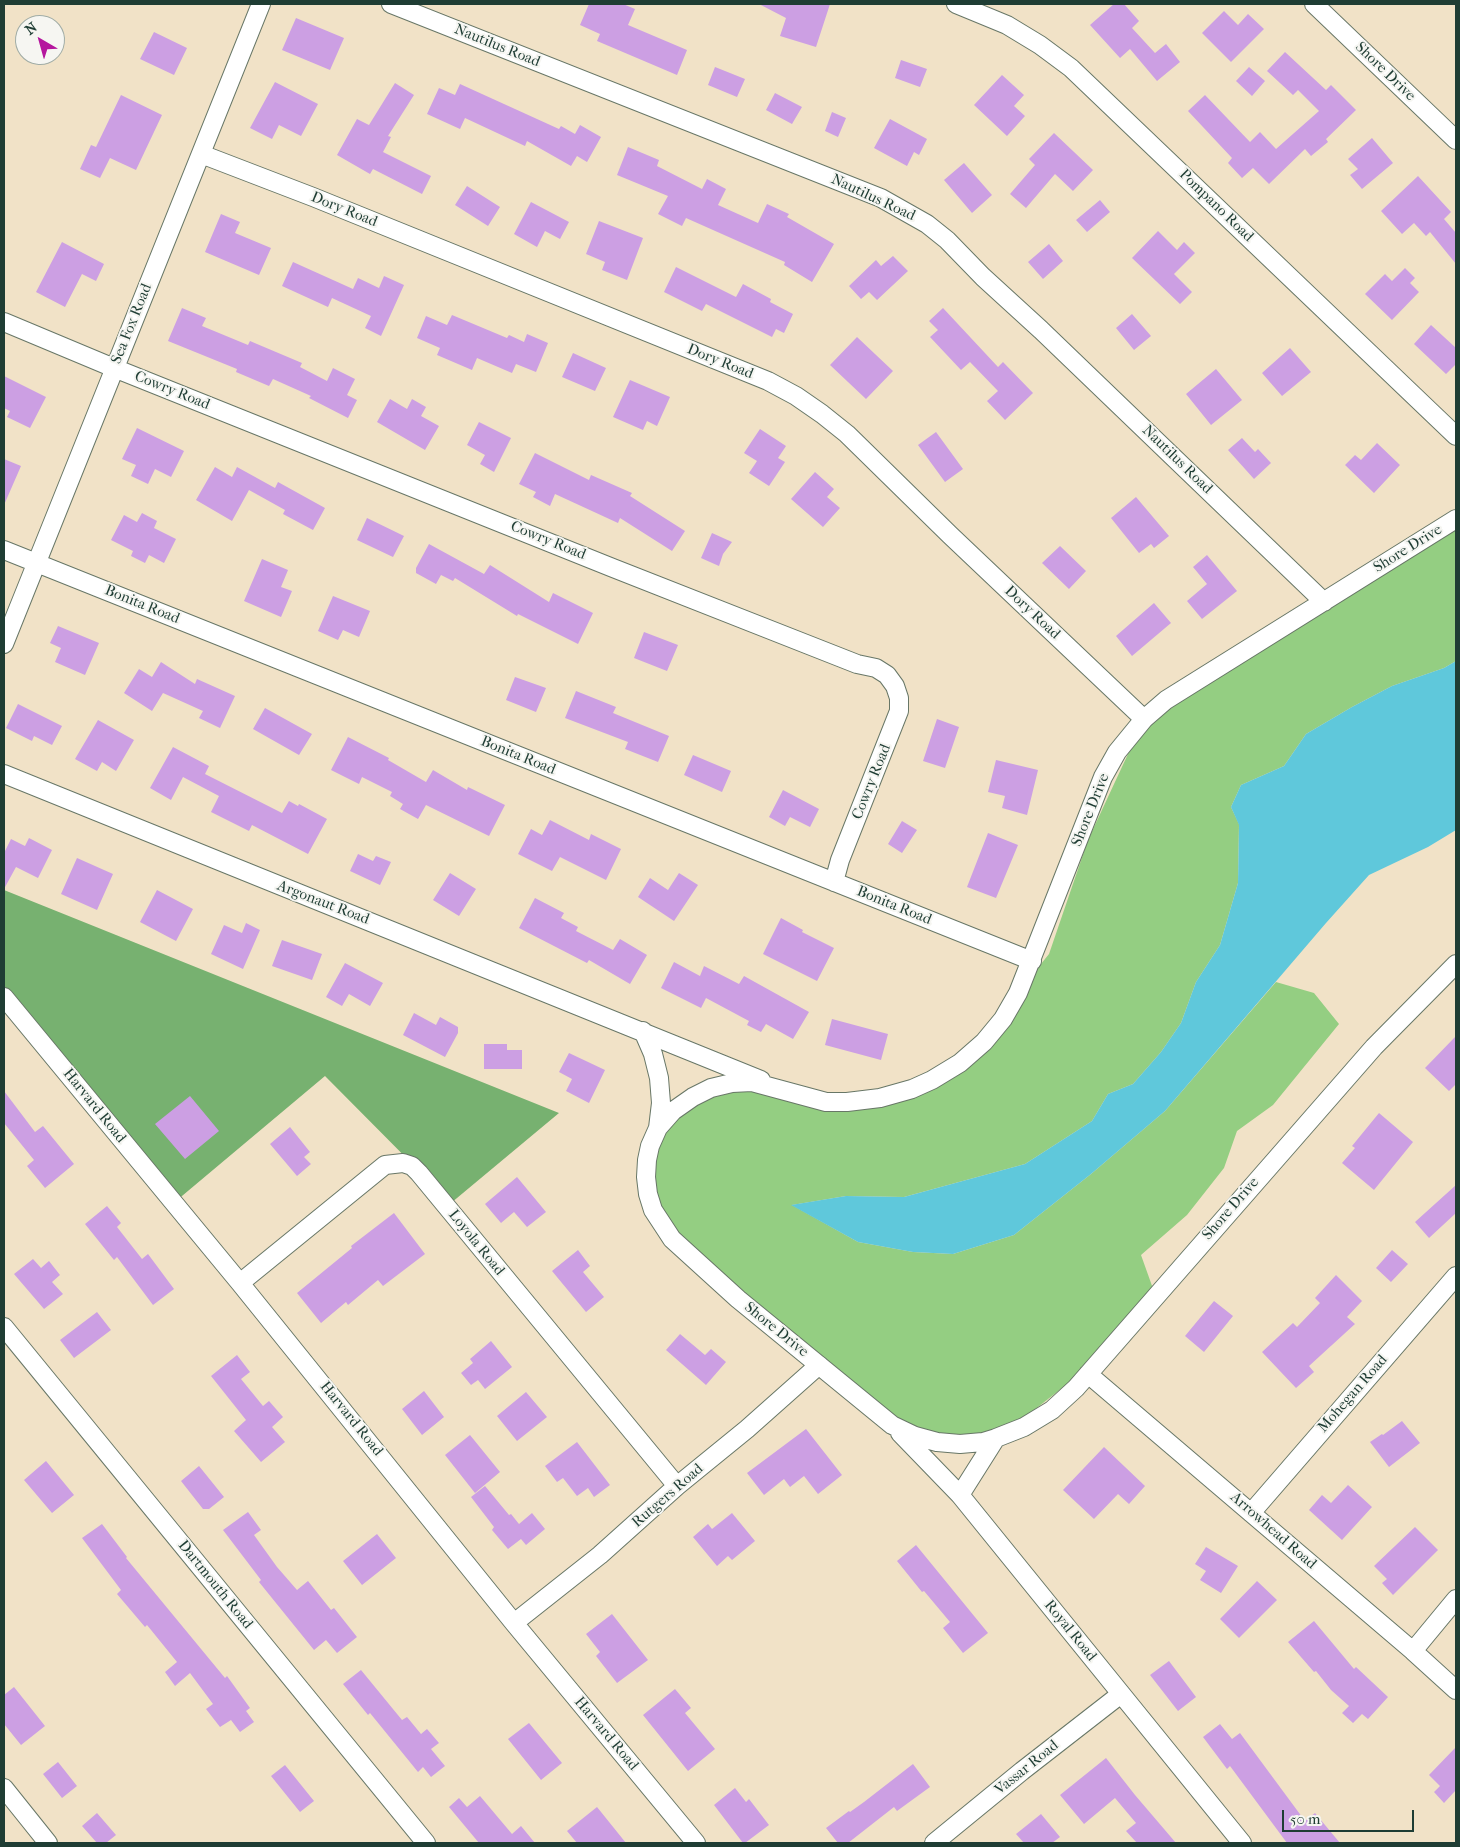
<!DOCTYPE html>
<html>
<head>
<meta charset="utf-8">
<style>
  body { margin:0 }
  #map { position:relative; width:1460px; height:1847px; overflow:hidden; background:#f1e2c7; font-family:"IM FELL French Canon",serif }
  canvas { display:block }
  .frame { position:absolute; inset:0; border:5px solid #1f3d34; pointer-events:none }
  .north { position:absolute; left:15px; top:15px; width:50px; height:50px; box-sizing:border-box; background:#f6f6f2; border:1px solid #a0aca6; border-radius:50%; rotate:322deg; font-size:14px; font-weight:700; line-height:20px; text-align:center; color:#1f3d34 }
  .north::after { content:''; display:block; margin:auto; width:18px; height:22px; background:#b5179e; clip-path:polygon(50% 0,100% 100%,50% 72%,0 100%) }
  .scale { position:absolute; left:1282px; top:1810px; width:132px; height:22px; box-sizing:border-box; border:2px solid #1f3d34; border-top:0; padding-left:6px; font-size:15px; line-height:18px; white-space:nowrap; color:#1f3d34; -webkit-text-stroke:4px #f6f6f2; paint-order:stroke }
</style>
</head>
<body>
<div id="map">
<canvas width="1460" height="1847"></canvas>
<div class="frame"></div>
<div class="north">N</div>
<div class="scale">50 m</div>
</div>
<script>
const context = document.querySelector('canvas').getContext('2d');
context.lineJoin = 'round';
function paint(path, color) {
  context.fillStyle = color;
  context.fill(path, 'evenodd');
}
function poly(rows) {
  const path = new Path2D();
  for (const r of rows) {
    path.moveTo(r[0], r[1]);
    for (let i = 2; i < r.length; i += 2) path.lineTo(r[i], r[i + 1]);
  }
  return path;
}
function trace(path, color, width, dash) {
  context.strokeStyle = color;
  context.lineWidth = width;
  context.lineCap = dash ? 'butt' : 'round';
  context.setLineDash(dash || []);
  context.stroke(path);
}
function drawText(font, color, halo, rows, align = 'center') {
  context.font = font + ' "IM FELL French Canon",serif';
  context.lineWidth = 4;
  context.setLineDash([]);
  context.textBaseline = 'middle';
  context.strokeStyle = halo;
  context.fillStyle = color;
  for (const [text, x, y, turn = 0] of rows) {
    context.save();
    context.translate(x, y);
    context.rotate((+turn || 0) * Math.PI / 180);
    context.textAlign = isNaN(turn) ? turn : align;
    if (halo) context.strokeText(text, 0, 0);
    context.fillText(text, 0, 0);
    context.restore();
  }
}
const green = poly([
  [1456,520,1456,661,1444,668,1392,686,1352,707,1306,734,1284,766,1241,785,1231,807,1239,824,1238,883,1220,945,1196,982,1181,1023,1161,1052,1133,1084,1108,1094,1092,1121,1025,1164,904,1197,846,1196,792,1205,858,1242,913,1252,953,1254,1014,1235,1091,1174,1165,1111,1276,982,1314,993,1339,1024,1273,1105,1237,1131,1224,1168,1187,1215,1141,1255,1156,1297,1113,1348,1001,1436,917,1440,657,1220,651,1150,665,1127,694,1102,747,1089,805,1102,950,1077,1049,954,1088,840,1141,726]
]);
const forest = poly([
  [4,890,559,1113,451,1203,325,1076,176,1201,4,996]
]);
const water = poly([
  [1456,661,1456,830,1428,847,1369,875,1326,923,1165,1111,1091,1174,1014,1235,953,1254,913,1252,858,1242,791,1205,846,1196,904,1197,1025,1164,1092,1121,1108,1094,1133,1084,1161,1052,1181,1023,1196,982,1220,945,1238,883,1239,825,1231,807,1241,785,1284,766,1306,734,1352,707,1392,686,1444,668]
]);
const building = poly([
  [589,4,623,4,635,9,628,25,687,50,677,75,597,41,600,34,580,25],
  [759,4,830,4,816,47,780,36,786,18],
  [1114,4,1124,4,1139,21,1132,28,1155,53,1166,44,1180,62,1157,81,1130,49,1120,58,1090,25],
  [1224,11,1238,25,1248,14,1264,29,1231,62,1202,33],
  [296,18,344,38,330,70,282,50],
  [154,32,187,48,174,75,140,59],
  [1285,52,1326,90,1331,85,1356,110,1326,139,1328,142,1311,156,1305,149,1269,184,1253,168,1242,178,1228,163,1232,158,1188,111,1205,95,1250,142,1260,132,1276,149,1319,111,1298,90,1293,95,1267,71],
  [901,60,927,69,920,87,895,78],
  [715,67,745,79,737,97,708,85],
  [1249,67,1265,81,1252,96,1236,81],
  [1002,75,1024,95,1014,106,1025,116,1007,136,974,105],
  [275,82,318,104,301,136,279,125,272,139,250,128],
  [395,83,414,95,388,136,391,137,383,152,431,176,422,194,373,169,370,174,337,155,357,119,369,125],
  [460,84,559,129,561,126,575,134,580,125,601,137,587,162,577,156,571,166,527,141,525,146,465,118,460,129,427,114,439,88,455,95],
  [775,93,802,107,792,124,766,110],
  [121,95,162,115,136,170,110,158,100,178,80,169,91,145,96,147],
  [832,112,846,118,838,137,825,131],
  [890,119,927,139,919,155,914,152,907,166,874,148],
  [1054,133,1093,170,1073,191,1055,174,1026,208,1010,194,1035,165,1029,159],
  [1372,138,1393,163,1362,189,1350,175,1358,169,1348,159],
  [628,147,659,160,657,166,702,189,707,179,726,189,718,205,758,223,767,204,789,214,787,217,834,244,812,282,784,265,785,262,686,218,682,226,658,214,668,196,617,175],
  [964,163,992,195,972,213,944,180],
  [1418,176,1451,212,1444,219,1456,233,1456,264,1430,232,1426,236,1414,223,1402,234,1381,211],
  [467,186,500,207,488,226,455,205],
  [1100,200,1110,212,1087,232,1076,220],
  [531,202,569,222,560,239,545,231,537,247,514,234],
  [221,214,240,222,235,233,271,248,259,275,205,252],
  [599,221,643,238,627,280,602,270,605,262,586,254],
  [1158,231,1177,250,1184,242,1195,253,1174,274,1192,292,1180,304,1132,258],
  [62,242,104,264,96,281,82,274,65,307,36,292],
  [1049,244,1063,261,1043,279,1028,262],
  [893,256,908,271,877,300,869,292,861,299,849,286,876,260,881,266],
  [293,262,353,289,358,278,379,288,384,276,404,285,381,336,365,328,371,316,332,298,328,307,282,286],
  [676,267,736,297,743,284,771,299,770,302,793,314,784,333,776,329,772,337,706,304,702,311,664,292],
  [1405,268,1415,278,1410,283,1419,292,1392,320,1365,294,1385,274,1392,281],
  [182,308,206,318,202,326,248,345,250,341,257,344,302,363,300,367,327,381,333,368,355,379,347,395,357,400,348,418,309,398,311,396,273,379,269,386,236,372,237,369,168,341],
  [943,308,998,367,1003,362,1033,393,1005,420,987,401,998,391,970,362,961,370,930,337,938,330,929,321],
  [1132,314,1151,336,1134,350,1116,328],
  [452,315,507,338,509,335,524,342,527,334,548,343,536,372,516,364,512,373,477,358,472,370,437,355,440,348,417,338,426,316,447,325],
  [1431,325,1456,348,1456,364,1446,374,1414,344],
  [857,337,893,371,866,399,830,365],
  [1290,348,1311,372,1282,396,1262,373],
  [573,353,606,368,595,391,562,377],
  [1216,369,1242,400,1211,425,1186,394],
  [4,376,46,397,30,428,7,417,10,411,4,408],
  [630,380,670,397,657,426,647,421,643,430,613,417],
  [390,399,407,409,412,399,426,407,421,416,439,426,425,450,377,422],
  [479,422,511,438,494,472,480,464,485,455,467,445],
  [137,428,184,451,171,477,155,469,148,484,131,476,136,465,122,459],
  [760,429,786,446,778,458,785,462,769,486,749,473,757,461,744,453],
  [936,432,963,469,945,482,918,445],
  [1242,438,1255,452,1258,449,1271,463,1254,479,1228,450],
  [1377,443,1400,465,1374,493,1345,465,1355,455,1361,460],
  [535,453,589,480,591,475,632,493,630,496,685,531,672,551,620,518,618,523,555,494,550,506,533,497,536,492,519,484],
  [4,459,21,466,4,505],
  [215,467,232,477,237,467,275,488,278,482,325,508,313,530,283,514,285,510,249,490,232,521,196,500],
  [815,472,834,489,827,497,840,508,823,527,791,499],
  [1136,497,1169,536,1154,548,1151,544,1139,553,1111,518],
  [142,513,157,521,154,528,176,539,164,563,149,555,145,563,131,556,133,551,111,540,124,515,137,522],
  [367,518,404,536,393,557,357,540],
  [712,533,732,542,723,554,719,566,701,558],
  [429,544,484,574,490,565,549,602,553,593,593,613,578,644,518,614,517,616,455,578,453,581,441,575,436,584,416,573,416,568],
  [1060,546,1086,571,1069,589,1042,563],
  [1207,555,1237,591,1202,619,1187,601,1207,584,1193,567],
  [262,559,288,570,281,587,292,591,281,617,244,601],
  [333,596,370,611,359,637,343,630,338,640,318,631],
  [1154,603,1171,623,1132,656,1116,636],
  [58,626,99,643,85,675,55,662,61,648,50,643],
  [644,632,678,645,667,671,634,658],
  [161,662,195,684,197,679,235,696,220,728,199,718,203,711,163,693,152,711,124,693,139,669,152,677],
  [515,677,546,688,536,712,506,700],
  [576,691,616,707,613,713,669,736,658,762,625,749,628,742,565,718],
  [18,704,62,726,52,745,34,736,32,741,6,728],
  [265,708,312,734,299,755,253,729],
  [937,719,959,727,945,768,923,761],
  [98,720,134,740,116,771,102,762,97,771,75,759],
  [348,737,389,758,388,760,426,782,433,770,467,790,468,787,505,805,489,836,426,805,418,819,400,809,403,804,390,796,392,792,362,777,359,784,331,770],
  [173,747,209,766,205,774,282,813,289,801,298,806,299,804,327,819,308,854,252,825,249,831,211,812,219,796,183,777,171,800,150,788],
  [693,755,731,771,722,792,684,775],
  [996,760,1038,770,1027,815,1002,808,1005,796,988,792],
  [783,790,819,809,810,827,790,817,785,826,769,817],
  [550,820,589,840,591,834,621,849,606,880,560,857,552,871,518,854,531,829,542,835],
  [902,821,917,830,902,853,888,844],
  [988,833,1018,845,996,898,967,887],
  [29,838,52,850,38,878,16,867,4,889,4,853,11,839,25,846],
  [358,854,373,861,376,856,391,862,380,885,350,871],
  [77,858,113,874,97,910,61,894],
  [450,873,476,889,459,916,433,900],
  [679,873,698,885,674,921,638,897,650,878,668,890],
  [157,890,193,909,176,941,140,922],
  [535,898,564,913,561,918,578,927,576,931,613,950,620,939,647,955,630,984,589,960,587,963,519,928],
  [781,918,803,930,802,932,834,948,817,981,763,954],
  [246,923,260,930,243,969,211,954,224,925,242,933],
  [282,940,322,954,312,980,272,966],
  [674,962,700,976,704,966,739,984,744,976,809,1012,793,1039,766,1024,761,1032,747,1025,749,1021,706,998,701,1008,661,988],
  [345,963,383,983,370,1006,349,994,342,1006,326,997],
  [414,1013,436,1025,440,1017,458,1027,458,1033,445,1057,403,1035],
  [832,1019,888,1034,881,1060,825,1045],
  [1456,1036,1456,1084,1449,1091,1425,1068],
  [484,1044,507,1044,507,1050,522,1050,522,1069,484,1069],
  [569,1053,605,1070,589,1103,566,1091,572,1079,559,1072],
  [4,1091,35,1132,43,1126,74,1164,45,1188,27,1166,34,1160,4,1123],
  [190,1096,219,1131,185,1159,155,1124],
  [1379,1113,1413,1142,1374,1190,1342,1163,1355,1148,1352,1146],
  [290,1127,310,1152,304,1157,311,1164,297,1176,270,1144],
  [517,1177,546,1212,527,1227,514,1212,501,1223,485,1204],
  [1456,1185,1456,1213,1429,1238,1415,1222],
  [107,1206,121,1223,117,1227,142,1259,148,1254,174,1289,153,1305,117,1257,114,1260,85,1224],
  [394,1213,425,1254,383,1286,378,1280,348,1305,346,1302,321,1323,297,1293,352,1248,351,1246],
  [578,1250,590,1266,583,1272,604,1297,586,1312,552,1271],
  [1392,1250,1408,1264,1391,1282,1376,1268],
  [33,1259,41,1268,49,1261,60,1275,52,1282,63,1294,44,1309,14,1274],
  [1336,1275,1362,1301,1347,1317,1355,1324,1309,1366,1314,1372,1296,1388,1262,1352,1293,1323,1297,1327,1320,1303,1315,1298],
  [1214,1301,1233,1316,1204,1352,1185,1336],
  [97,1312,111,1330,74,1358,60,1340],
  [680,1334,705,1355,711,1349,726,1362,706,1385,666,1350],
  [491,1341,512,1367,485,1389,478,1380,471,1385,461,1373,473,1363,470,1359],
  [237,1355,250,1372,241,1379,263,1406,269,1401,283,1417,272,1427,285,1442,261,1462,234,1431,246,1420,211,1376],
  [424,1391,444,1417,422,1435,402,1409],
  [526,1392,547,1417,517,1441,497,1416],
  [1402,1421,1420,1443,1389,1467,1370,1442,1382,1434,1383,1435],
  [806,1429,842,1475,818,1494,804,1476,790,1487,784,1479,764,1495,747,1473],
  [470,1435,500,1472,475,1493,445,1455],
  [577,1442,610,1485,594,1497,588,1488,577,1496,563,1478,557,1482,545,1466],
  [1104,1447,1145,1486,1129,1504,1118,1494,1094,1519,1063,1490],
  [46,1461,74,1495,52,1513,24,1480],
  [199,1466,224,1497,209,1509,203,1509,181,1481],
  [1348,1485,1372,1507,1342,1540,1309,1510,1322,1495,1331,1503],
  [485,1486,509,1515,511,1514,519,1524,532,1513,545,1529,526,1545,521,1539,508,1549,492,1530,494,1527,471,1497],
  [248,1512,261,1530,254,1535,277,1567,297,1590,308,1581,331,1610,334,1608,357,1637,337,1653,326,1640,314,1650,259,1582,261,1580,223,1530],
  [732,1513,755,1541,732,1560,728,1556,717,1566,693,1537,708,1524,712,1529],
  [102,1524,127,1557,126,1558,225,1678,227,1676,250,1708,246,1711,254,1722,240,1732,231,1720,220,1727,206,1709,213,1704,190,1673,175,1686,165,1672,177,1662,147,1625,145,1627,117,1594,121,1590,82,1538],
  [1415,1527,1438,1550,1393,1595,1382,1583,1387,1579,1374,1566],
  [377,1534,396,1558,362,1585,343,1561],
  [916,1545,988,1633,963,1653,943,1628,950,1622,924,1591,922,1592,897,1561],
  [1206,1547,1238,1566,1221,1593,1200,1580,1206,1571,1195,1564],
  [1257,1581,1277,1600,1239,1638,1220,1619],
  [612,1614,648,1660,617,1683,596,1656,600,1652,586,1634],
  [1314,1621,1354,1669,1356,1667,1388,1697,1368,1719,1362,1714,1353,1723,1342,1713,1349,1706,1331,1690,1316,1671,1314,1672,1288,1642],
  [1169,1661,1196,1697,1178,1711,1150,1675],
  [361,1670,402,1720,407,1717,421,1734,427,1729,439,1743,431,1749,445,1766,431,1777,423,1767,418,1772,370,1713,368,1715,343,1684],
  [14,1687,45,1726,21,1745,4,1724,4,1695],
  [675,1689,691,1708,685,1713,715,1749,688,1771,643,1715],
  [529,1723,562,1763,541,1780,508,1739],
  [1220,1724,1232,1739,1240,1733,1305,1821,1315,1813,1340,1843,1287,1843,1230,1766,1227,1769,1203,1737],
  [1456,1747,1456,1790,1444,1803,1434,1792,1440,1786,1429,1775],
  [1106,1758,1135,1795,1176,1843,1137,1843,1126,1831,1136,1823,1115,1798,1084,1824,1060,1795],
  [58,1762,77,1786,62,1798,43,1774],
  [913,1764,930,1787,897,1811,894,1807,848,1843,838,1843,826,1828,849,1811,850,1812,864,1802],
  [285,1765,314,1801,300,1812,271,1776],
  [735,1788,746,1802,749,1799,769,1825,745,1843,743,1843,714,1805],
  [480,1796,512,1834,521,1826,535,1843,479,1843,449,1807,459,1798,467,1807],
  [597,1807,626,1843,577,1843,567,1831],
  [97,1813,116,1835,106,1843,97,1843,82,1826],
  [1041,1814,1060,1837,1052,1843,1024,1843,1016,1834]
]);
const minor = poly([
  [391,4,881,198,927,224,947,240,983,277,1041,330,1324,602],
  [956,4,1007,25,1040,45,1071,68,1456,436],
  [1314,4,1456,140],
  [201,154,313,197,768,381,796,396,822,414,847,434,950,535,1144,719],
  [4,322,114,368,613,568,857,664,876,668,887,675,895,686,899,698,899,711,840,860,834,882],
  [4,550,1032,961],
  [4,644,261,4],
  [4,774,761,1080],
  [4,997,240,1283,514,1623,696,1843],
  [643,1031,653,1054,659,1078,661,1103,658,1128,650,1146,647,1160,646,1177,648,1194,653,1210,672,1239,738,1299,892,1425,915,1436,937,1442,960,1444,983,1442,996,1438],
  [658,1128,673,1111,693,1097,711,1088,732,1083,752,1082,826,1102,847,1102,880,1098,912,1089,932,1080,960,1063,984,1042,1003,1019,1018,993,1103,777,1117,752,1144,719,1166,700,1456,519],
  [240,1283,385,1165,403,1163,412,1166,419,1173,677,1486],
  [4,1327,426,1843],
  [1088,1374,1413,1651,1456,1690],
  [900,1433,960,1495,1242,1843],
  [960,1495,996,1438,1024,1427,1052,1410,1076,1388,1374,1047,1456,964],
  [1251,1513,1456,1276],
  [514,1623,600,1555,677,1486,747,1429,819,1365],
  [1413,1651,1456,1599],
  [4,1788,48,1843],
  [934,1843,1022,1771,1121,1694]
]);
const streetNames = [
  ["Nautilus Road",497,46,22],
  ["Shore Drive",1385,72,44],
  ["Nautilus Road",873,198,25],
  ["Pompano Road",1216,206,44],
  ["Dory Road",344,210,22],
  ["Sea Fox Road",132,324,-68],
  ["Dory Road",720,362,22],
  ["Cowry Road",172,391,22],
  ["Nautilus Road",1177,460,44],
  ["Cowry Road",548,541,22],
  ["Shore Drive",1408,549,-32],
  ["Bonita Road",142,605,22],
  ["Dory Road",1032,613,43],
  ["Bonita Road",518,756,22],
  ["Cowry Road",872,782,-68],
  ["Shore Drive",1091,810,-68],
  ["Argonaut Road",323,903,21],
  ["Bonita Road",894,906,22],
  ["Harvard Road",94,1106,51],
  ["Shore Drive",1231,1209,-49],
  ["Loyola Road",476,1243,51],
  ["Shore Drive",776,1330,39],
  ["Mohegan Road",1353,1394,-49],
  ["Harvard Road",351,1419,51],
  ["Rutgers Road",668,1496,-41],
  ["Arrowhead Road",1273,1531,41],
  ["Dartmouth Road",215,1585,51],
  ["Royal Road",1070,1631,51],
  ["Harvard Road",606,1734,50],
  ["Vassar Road",1027,1768,-39]
];
paint(green, '#94ce82');
paint(forest, '#77b170');
paint(water, '#5fc8db');
paint(building, '#cc9fe3');
trace(minor, '#687767', 20);
trace(minor, '#fff', 18);
drawText('15px', '#1f3d34', '#f6f6f2', streetNames);
</script>
</body>
</html>
